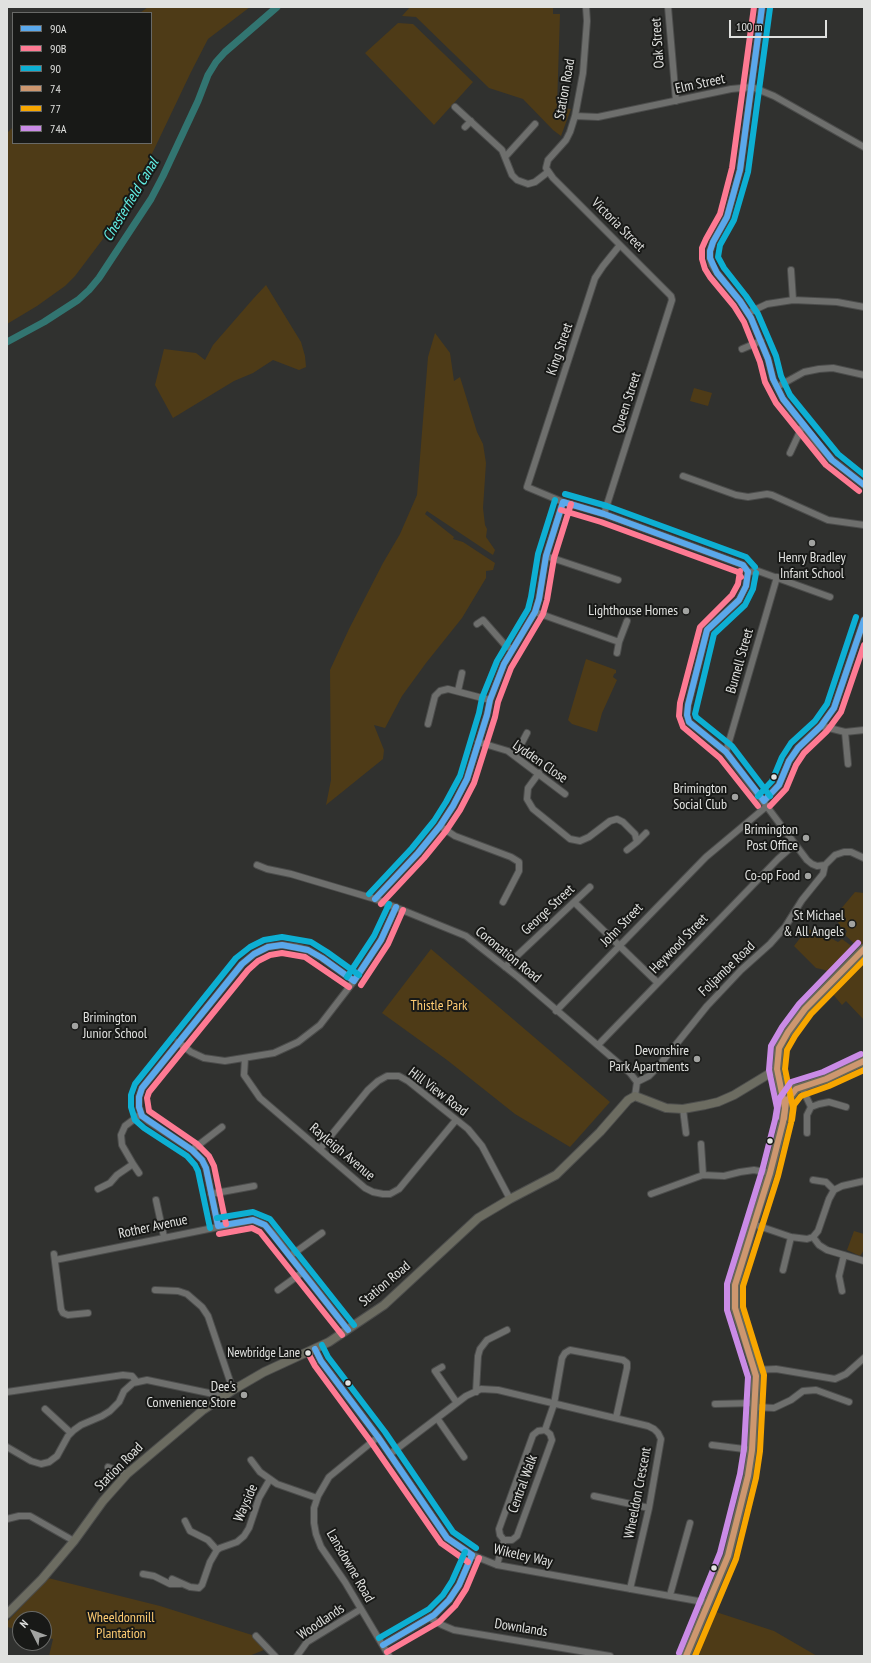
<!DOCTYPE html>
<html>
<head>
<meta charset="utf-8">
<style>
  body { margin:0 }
  #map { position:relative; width:871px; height:1663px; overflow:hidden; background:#30312f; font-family:"PT Sans Narrow",sans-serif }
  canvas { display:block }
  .frame { position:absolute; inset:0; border:8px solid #e0e1df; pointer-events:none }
  .legend { position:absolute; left:12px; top:12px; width:140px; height:132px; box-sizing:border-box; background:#181917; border:1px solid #686967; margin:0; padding:5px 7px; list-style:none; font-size:12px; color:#e0e1df }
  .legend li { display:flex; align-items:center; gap:8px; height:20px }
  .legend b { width:20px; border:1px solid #686967 }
  .north { position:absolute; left:12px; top:1611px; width:40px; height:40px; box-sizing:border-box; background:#181917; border:1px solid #686967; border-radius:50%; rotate:312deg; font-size:11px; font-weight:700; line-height:16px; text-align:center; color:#e0e1df }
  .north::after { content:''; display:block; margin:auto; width:14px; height:18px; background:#a2a3a1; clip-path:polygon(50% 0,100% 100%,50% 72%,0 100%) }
  .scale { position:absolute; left:729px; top:20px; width:98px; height:18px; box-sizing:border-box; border:2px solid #e0e1df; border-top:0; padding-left:5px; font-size:12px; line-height:14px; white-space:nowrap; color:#e0e1df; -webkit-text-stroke:3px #181917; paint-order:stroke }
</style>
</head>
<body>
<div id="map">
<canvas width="871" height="1663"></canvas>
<div class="frame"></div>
<ul class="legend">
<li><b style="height:5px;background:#5aa8eb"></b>90A</li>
<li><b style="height:5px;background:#fe7a93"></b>90B</li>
<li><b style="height:5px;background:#0dafd3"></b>90</li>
<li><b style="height:5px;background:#cd976f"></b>74</li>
<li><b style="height:5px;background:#f7a600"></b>77</li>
<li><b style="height:5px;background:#ca8be6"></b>74A</li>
</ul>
<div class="north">N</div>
<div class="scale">100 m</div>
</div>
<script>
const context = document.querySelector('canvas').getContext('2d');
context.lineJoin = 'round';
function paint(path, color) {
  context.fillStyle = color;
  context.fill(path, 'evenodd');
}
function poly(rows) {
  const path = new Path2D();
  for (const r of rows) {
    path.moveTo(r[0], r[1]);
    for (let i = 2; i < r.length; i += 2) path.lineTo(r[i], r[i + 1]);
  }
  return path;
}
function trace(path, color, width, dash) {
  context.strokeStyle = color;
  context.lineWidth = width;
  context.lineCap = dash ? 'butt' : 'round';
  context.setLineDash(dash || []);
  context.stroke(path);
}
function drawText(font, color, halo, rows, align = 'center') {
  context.font = font + ' "PT Sans Narrow",sans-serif';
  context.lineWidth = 4;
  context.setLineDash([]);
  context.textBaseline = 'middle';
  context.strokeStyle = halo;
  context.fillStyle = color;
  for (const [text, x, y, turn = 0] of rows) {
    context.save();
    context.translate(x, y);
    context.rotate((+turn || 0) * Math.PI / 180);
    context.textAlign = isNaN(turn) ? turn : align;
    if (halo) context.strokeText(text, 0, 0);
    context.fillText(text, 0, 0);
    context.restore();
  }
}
const green = poly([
  [148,7,250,7,208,39,191,72,149,160,115,223,75,276,65,286,37,306,7,324,7,133,13,127,13,143,151,143,151,13,140,13],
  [410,7,553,7,553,14,560,14,557,107,571,109,561,136,553,130,523,99,489,88,416,17,402,16],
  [398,23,413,24,473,82,434,125,365,53],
  [266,285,301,342,305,356,306,367,299,370,273,360,253,373,234,381,173,418,155,385,164,349,196,353,205,360,213,345,253,299],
  [435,333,450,353,454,381,460,377,477,432,483,444,486,463,483,508,485,525,487,529,486,537,495,550,493,555,427,511,425,514,454,537,453,539,463,542,495,563,493,570,486,571,486,578,462,618,426,663,402,696,385,728,374,725,384,750,383,759,326,805,331,780,330,670,349,629,383,563,400,534,417,495,428,357],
  [694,388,712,393,708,406,690,401],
  [586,659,616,670,616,673,614,674,613,677,617,680,602,713,597,732,572,724,568,720],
  [855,892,864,893,864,943,859,948,845,935,847,931,840,926,835,916],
  [807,929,819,932,838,942,842,939,857,950,832,975,825,970,816,968,794,946],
  [431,949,610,1102,570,1147,515,1114,447,1060,382,1013],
  [859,962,864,965,864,1020,846,1001,842,1005,831,992],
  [854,1231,864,1234,864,1250,860,1256,847,1250],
  [48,1578,160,1606,252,1635,264,1650,249,1656,49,1656,53,1639,44,1636,44,1619,20,1619,20,1630,7,1627,7,1622],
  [713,1611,774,1631,817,1656,696,1656]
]);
const canal = poly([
  [7,342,44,322,78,300,89,290,99,278,151,199,163,176,198,101,208,75,216,62,225,52,277,7]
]);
const minor = poly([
  [586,7,587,21,583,73,575,116,570,132,566,140,548,160,546,168,553,178,671,296,672,300,604,514],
  [668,7,676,101],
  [762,7,740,170,727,217,713,242,710,251,710,258,712,265,717,273,740,301,751,318,768,359,773,379,783,399,817,443,832,460,864,485],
  [455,107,502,150,512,175,517,180,528,184,535,182,548,172],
  [575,116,598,117,731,89,752,87,774,96,864,147],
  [465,127,471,121],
  [506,156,535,124],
  [620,245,603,266,595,278,527,487,563,502,604,514,743,565,748,572],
  [791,270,793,300],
  [748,313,767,304,793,300,837,302,864,307],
  [742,349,761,341],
  [777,387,804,372,819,369,833,368,864,375],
  [790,453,803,425],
  [683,476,736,495,748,497,767,494,772,495,828,520,864,525],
  [546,556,618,580],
  [748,572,746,586,739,600,707,630,688,705,687,715,689,722,726,752,807,860,812,864,817,866,825,865,835,855,844,852,851,852,864,858],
  [748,572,758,571,830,597],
  [535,612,619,642],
  [477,624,483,620,505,645,512,649],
  [617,653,619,642,627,621],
  [458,691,462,673],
  [428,724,435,696,440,691,448,689,490,700],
  [821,726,845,732,864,730],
  [845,732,848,764],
  [478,742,508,751,565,794],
  [726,752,777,577],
  [515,756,527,733],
  [539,773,528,788,527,799,533,809,570,839,580,841,589,837,610,821,617,819,623,822,635,834,637,842,627,850],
  [764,801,779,785,789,761,798,748,821,726,834,708,864,620],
  [440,826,455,836,511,857,519,862,519,871,503,902],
  [637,842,646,833],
  [257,865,267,869,291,874,375,899,466,936,518,977,630,1073,637,1082,635,1096],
  [375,899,418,853,440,826,453,806,467,779,487,715,490,700,504,664,535,612,539,599,546,556,563,502],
  [574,902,658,983],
  [505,967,590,887],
  [556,1011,706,857,767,806],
  [178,1042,191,1052,204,1058,225,1061,274,1053,298,1042,320,1025,354,981,381,940,396,907],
  [598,1045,778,859,795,844],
  [245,1058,244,1075,260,1098,365,1188,373,1192,383,1194,390,1194,399,1189,456,1120],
  [637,1082,649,1076,657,1068,707,1006,741,970,770,944,785,927,802,900,823,874,825,865],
  [802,1088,811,1107,819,1104,829,1102,846,1107],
  [683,1109,686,1133],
  [807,1133,807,1115,811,1107],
  [701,1144,703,1175],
  [320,1149,368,1090,378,1081,387,1076,399,1076,408,1081,468,1129,482,1146,510,1199],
  [192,1150,222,1127],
  [133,1164,139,1173],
  [813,1180,826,1182,834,1190],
  [98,1189,110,1183,117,1175,133,1164,122,1145,121,1135,125,1126,141,1114],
  [211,1194,254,1186],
  [651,1194,703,1175,724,1176,740,1172,754,1170,770,1173],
  [156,1200,164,1237],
  [753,1224,791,1237,807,1239,813,1237,818,1231,829,1199,834,1190,842,1186,864,1181],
  [218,1226,206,1168,202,1160,192,1150,148,1121,142,1116,139,1107,139,1097,142,1088,242,964,254,954,268,947,282,945,296,947,308,950,322,958,354,981],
  [813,1237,819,1245,827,1250,864,1261],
  [54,1254,61,1309,63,1313,68,1315,88,1313],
  [290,1256,322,1233],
  [55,1260,253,1220,265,1225,274,1235,348,1330],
  [783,1270,791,1237],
  [155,1290,178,1291,187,1294,202,1307,208,1316,233,1390],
  [278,1290,303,1272],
  [842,1291,839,1276,844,1255],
  [315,1349,321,1361,378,1437,447,1538,472,1555,497,1565,709,1603],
  [442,1367,435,1371,457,1403],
  [755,1370,776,1369,835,1379,846,1374,864,1358],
  [7,1392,123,1375,132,1376,137,1382],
  [476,1392,478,1356,480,1349,487,1340,507,1330],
  [715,1404,755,1403],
  [755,1407,774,1408,791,1400,803,1391,816,1390,849,1402],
  [45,1409,71,1433],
  [437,1418,464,1457],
  [545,1430,550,1434,552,1440,517,1536,512,1540,504,1540,500,1535,499,1529,533,1435,538,1431,545,1430],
  [545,1430,554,1404,562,1358,565,1353,570,1350,623,1360,627,1363,627,1368,616,1418],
  [378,1437,329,1477,318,1496,314,1508,314,1523,316,1534,321,1547,345,1582,389,1656],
  [712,1445,752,1450],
  [7,1447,31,1461,41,1464,49,1462,57,1456,68,1436,74,1430,81,1425,102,1416,110,1411,119,1402,124,1391,133,1383,147,1380,223,1396],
  [390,1454,466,1396,481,1389,498,1390,648,1426,654,1429,658,1433,661,1439,649,1508,630,1589],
  [251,1460,260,1472,277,1484,317,1498],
  [108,1467,127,1474],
  [594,1496,649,1508],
  [7,1519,19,1516,30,1516,74,1541],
  [185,1521,190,1531,208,1540,217,1550],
  [497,1565,504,1540],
  [143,1574,154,1576,170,1584,180,1584],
  [172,1579,190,1587,199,1588,202,1585,210,1562,217,1550,220,1548,237,1542,244,1536,249,1528,259,1498,270,1479],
  [670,1595,690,1523],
  [430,1618,442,1625,454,1630,610,1656],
  [256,1636,275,1656],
  [383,1645,434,1615,449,1600,459,1585,472,1555],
  [297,1656,307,1642,361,1609]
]);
const major = poly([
  [7,1614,42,1579,74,1541,103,1501,127,1474,203,1410,233,1390,264,1372,329,1342,384,1305,478,1218,510,1199,556,1175,600,1132,628,1100,635,1096,666,1108,683,1109,705,1105,718,1102,734,1095,777,1069]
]);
const highway = poly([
  [779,1078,789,1087,796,1089,826,1079,864,1061],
  [784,1107,777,1069,779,1048,784,1038,805,1009,864,949],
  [686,1656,728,1556,748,1476,752,1450,756,1376,754,1366,735,1308,735,1285,753,1224,770,1173,783,1122,786,1102,796,1089]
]);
const bus1 = poly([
  [762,7,740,170,727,217,713,242,710,251,710,258,717,273,740,301,751,318,768,359,773,379,783,399,832,460,864,485],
  [563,502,604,514,743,565,748,572],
  [748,572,746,586,739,600,707,630,688,705,687,715,689,722,726,752,764,801],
  [764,801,779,785,789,761,798,748,821,726,834,708,864,620],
  [375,899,418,853,440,826,453,806,467,779,487,715,490,700,504,664,535,612,539,599,546,556,563,502],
  [354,981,381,940,396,907],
  [218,1226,206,1168,202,1160,192,1150,142,1116,139,1107,139,1097,142,1088,242,964,254,954,268,947,282,945,308,950,322,958,354,981],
  [218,1226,253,1220,265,1225,348,1330],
  [315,1349,321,1361,378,1437,447,1538,472,1555],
  [383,1645,434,1615,449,1600,459,1585,472,1555]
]);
const bus2 = poly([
  [754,7,732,168,720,214,706,239,702,248,702,259,705,269,710,277,734,306,744,322,760,362,765,382,776,403,826,465,859,491],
  [561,510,601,522,738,572,741,577],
  [740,571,738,584,732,595,700,627,680,703,679,716,683,727,720,758,758,806],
  [770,806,786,789,796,765,804,753,827,731,841,712,864,645],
  [381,904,424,858,446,831,460,810,474,783,495,717,498,702,511,668,543,614,547,600,554,558,571,504],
  [361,985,388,944,403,910],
  [226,1224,214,1166,209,1156,197,1144,149,1111,147,1098,149,1092,248,970,258,961,270,955,282,953,305,957,349,987],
  [219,1234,252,1228,260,1232,342,1335],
  [308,1353,315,1366,371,1442,441,1543,468,1562],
  [387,1652,439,1622,455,1606,466,1589,479,1558]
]);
const bus3 = poly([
  [770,8,748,172,734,220,720,245,718,257,724,268,746,296,758,314,776,356,781,376,790,395,838,454,864,475],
  [565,494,607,506,746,557,755,567],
  [756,573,753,589,745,605,714,634,695,714,696,717,732,746,770,796],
  [758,796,772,781,782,757,791,743,815,721,827,704,856,617],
  [369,894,412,848,434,821,446,802,460,776,479,713,482,698,497,661,528,609,531,597,538,554,555,500],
  [347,977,374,936,389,904],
  [217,1218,253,1212,270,1219,354,1325],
  [210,1228,198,1171,195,1165,187,1156,144,1128,135,1120,131,1107,131,1095,135,1084,236,958,250,947,264,940,282,937,311,942,327,952,359,975],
  [322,1345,328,1357,385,1432,453,1532,476,1548],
  [379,1638,429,1609,443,1595,452,1581,465,1552]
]);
const bus4 = poly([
  [784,1119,786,1102,796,1089,826,1079,864,1061],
  [686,1656,728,1556,748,1476,752,1450,756,1376,735,1308,735,1285,770,1173,783,1122,785,1108,777,1069,779,1048,788,1032,805,1009,864,949]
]);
const bus5 = poly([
  [792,1120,794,1105,801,1096,829,1086,864,1070],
  [695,1656,736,1559,756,1478,760,1451,764,1375,743,1307,743,1286,778,1176,791,1123,793,1108,785,1069,787,1050,795,1036,811,1014,864,960]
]);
const bus6 = poly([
  [776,1118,779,1099,791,1082,823,1072,861,1054],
  [679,1653,720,1553,740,1474,744,1449,748,1377,727,1310,727,1284,762,1171,775,1120,777,1108,769,1070,771,1046,782,1027,799,1004,858,943]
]);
const markers = [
  [812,543,4,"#a2a3a1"],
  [686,611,4,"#a2a3a1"],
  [774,777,3.5,"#e0e1df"],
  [735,797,4,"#a2a3a1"],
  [806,838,4,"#a2a3a1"],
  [808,876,4,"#a2a3a1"],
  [852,924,4,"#a2a3a1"],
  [75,1026,4,"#a2a3a1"],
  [697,1059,4,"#a2a3a1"],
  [770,1141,3.5,"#e0e1df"],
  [308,1353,3.5,"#e0e1df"],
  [348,1383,3.5,"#e0e1df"],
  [244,1395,4,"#a2a3a1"],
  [714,1568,3.5,"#e0e1df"]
];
const busNames = [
  ["Newbridge Lane",300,1353]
];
const streetNames = [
  ["Oak Street",658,43,-94],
  ["Elm Street",700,84,-12],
  ["Station Road",565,89,-80],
  ["Victoria Street",618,225,45],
  ["King Street",560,349,-71],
  ["Queen Street",627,403,-72],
  ["Burnell Street",740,661,-74],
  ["Lydden Close",540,762,35],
  ["George Street",548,910,-43],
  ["John Street",622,925,-46],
  ["Heywood Street",679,944,-46],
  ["Coronation Road",508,955,39],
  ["Foljambe Road",727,969,-44],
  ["Hill View Road",438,1092,37],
  ["Rayleigh Avenue",342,1152,40],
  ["Rother Avenue",153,1227,-12],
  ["Station Road",385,1284,-40],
  ["Station Road",119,1467,-45],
  ["Central Walk",523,1484,-70],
  ["Wheeldon Crescent",638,1493,-79],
  ["Wayside",246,1503,-66],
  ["Wikeley Way",523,1556,13],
  ["Lansdowne Road",350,1566,60],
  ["Woodlands",321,1622,-34],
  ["Downlands",521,1628,9]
];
const poiNames = [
  ["Henry Bradley",812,558,"center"],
  ["Infant School",812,574,"center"],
  ["Lighthouse Homes",678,611],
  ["Brimington",727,789],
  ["Social Club",727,805],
  ["Brimington",798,830],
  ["Post Office",798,846],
  ["Co-op Food",800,876],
  ["St Michael",844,916],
  ["& All Angels",844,932],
  ["Brimington",83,1018,"left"],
  ["Junior School",83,1034,"left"],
  ["Devonshire",689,1051],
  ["Park Apartments",689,1067],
  ["Dee's",236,1387],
  ["Convenience Store",236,1403]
];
const parkNames = [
  ["Thistle Park",439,1006],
  ["Wheeldonmill",121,1618],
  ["Plantation",121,1634]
];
const waterNames = [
  ["Chesterfield Canal",131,200,-59]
];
paint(green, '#4e3b17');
trace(canal, '#327571', 7);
trace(minor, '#4c4d4c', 8);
trace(major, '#4c4d4c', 10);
trace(highway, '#4c4d4c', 11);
trace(minor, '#6e6f6d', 6);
trace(major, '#6c6c61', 8);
trace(highway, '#696959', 9);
trace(bus1, '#5aa8eb', 6);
trace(bus2, '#fe7a93', 6);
trace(bus3, '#0dafd3', 6);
trace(bus4, '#cd976f', 6);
trace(bus5, '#f7a600', 6);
trace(bus6, '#ca8be6', 6);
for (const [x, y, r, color] of markers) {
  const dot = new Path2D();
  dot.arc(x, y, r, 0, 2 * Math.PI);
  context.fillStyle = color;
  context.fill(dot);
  trace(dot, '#181917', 1.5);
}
drawText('13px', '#e0e1df', '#181917', busNames, 'right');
drawText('14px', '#e0e1df', '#181917', streetNames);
drawText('14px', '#e0e1df', '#181917', poiNames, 'right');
drawText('14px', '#ffcc72', '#181917', parkNames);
drawText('italic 15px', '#63f1e7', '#181917', waterNames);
</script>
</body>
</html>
